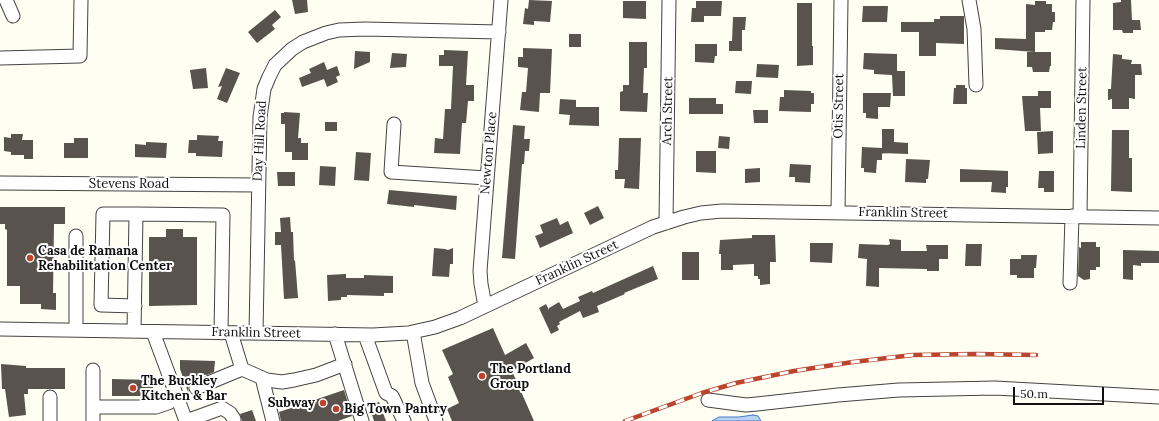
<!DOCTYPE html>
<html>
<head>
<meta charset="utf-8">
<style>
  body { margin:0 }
  #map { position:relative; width:1159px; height:421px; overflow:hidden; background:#fefef3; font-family:Lora,serif }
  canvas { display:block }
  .scale { position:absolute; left:1013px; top:387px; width:91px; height:18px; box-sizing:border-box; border:2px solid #101010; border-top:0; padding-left:5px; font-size:12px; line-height:14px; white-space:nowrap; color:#101010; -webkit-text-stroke:3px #fff; paint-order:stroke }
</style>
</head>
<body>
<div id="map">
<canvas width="1159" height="421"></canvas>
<div class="scale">50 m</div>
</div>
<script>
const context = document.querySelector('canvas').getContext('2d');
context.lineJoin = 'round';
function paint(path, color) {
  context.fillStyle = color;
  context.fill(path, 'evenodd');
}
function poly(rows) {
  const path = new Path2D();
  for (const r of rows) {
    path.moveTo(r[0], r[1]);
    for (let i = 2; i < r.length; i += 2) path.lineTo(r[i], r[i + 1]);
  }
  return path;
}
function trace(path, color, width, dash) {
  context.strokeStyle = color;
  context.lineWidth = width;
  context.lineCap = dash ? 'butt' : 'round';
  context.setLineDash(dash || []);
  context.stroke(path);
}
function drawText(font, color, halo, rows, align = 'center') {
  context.font = font + ' Lora,serif';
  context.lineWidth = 4;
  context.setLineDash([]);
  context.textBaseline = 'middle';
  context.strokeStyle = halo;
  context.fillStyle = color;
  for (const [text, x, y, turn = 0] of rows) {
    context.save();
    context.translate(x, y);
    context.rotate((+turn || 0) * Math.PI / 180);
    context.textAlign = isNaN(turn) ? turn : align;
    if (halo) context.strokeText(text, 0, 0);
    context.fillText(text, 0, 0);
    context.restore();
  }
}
const water = poly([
  [753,415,758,416,761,421,712,421,719,417,739,417,753,415]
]);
const building = poly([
  [292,0,307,0,308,12,295,14],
  [529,0,552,1,550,22,534,21,534,25,523,24,525,8,528,9],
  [1121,0,1131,0,1132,20,1140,20,1141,30,1133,30,1133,33,1123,33,1122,30,1113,30,1113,3,1121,2],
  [623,1,646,1,646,19,623,18],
  [696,1,722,1,721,16,704,16,704,22,691,22,692,8,696,8],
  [1035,1,1046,1,1046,4,1052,4,1052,12,1055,12,1055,22,1053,22,1052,30,1045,30,1045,32,1035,32,1035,52,995,49,995,38,1026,39,1026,4,1035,5],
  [797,3,812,3,812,46,813,46,813,65,797,66],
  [863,6,888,6,887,22,862,22],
  [275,10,281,17,272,25,275,29,257,43,248,32],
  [940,16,964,16,964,44,936,43,936,56,919,56,919,32,901,32,901,22,934,22,934,19,940,19],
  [733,17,746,17,745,30,742,30,742,51,729,51,729,41,732,41],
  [569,34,581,34,581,47,569,47],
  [629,42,647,42,647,68,644,68,643,93,648,93,647,112,620,111,620,92,623,91,623,85,629,85],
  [695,44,717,44,717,56,715,56,714,63,695,62],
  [523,48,552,49,550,93,540,93,539,112,520,110,522,92,526,92,528,68,518,67,518,57,523,57],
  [444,50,468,51,466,85,474,85,474,101,468,101,466,123,462,123,460,154,434,153,435,138,443,139,445,109,451,109,453,66,439,66,439,55,444,55],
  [355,51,370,52,370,62,354,69],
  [1027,52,1051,52,1051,66,1050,66,1049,72,1033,72,1032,67,1027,67],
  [392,53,407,54,406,67,390,68],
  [864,53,897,54,897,71,905,71,905,96,893,96,892,75,874,74,874,70,863,69],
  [1113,54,1122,55,1122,59,1132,60,1131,64,1141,64,1142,75,1135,75,1135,99,1129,98,1129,109,1112,109,1112,99,1108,100,1108,89,1111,89],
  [324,62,327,70,337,66,340,75,336,77,338,82,327,87,324,79,302,87,299,78,311,73,309,69],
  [757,64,779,65,778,78,756,77],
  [206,68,208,88,193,89,190,70],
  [226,68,240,73,227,103,217,99,222,86,218,87],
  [736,81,752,81,751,94,735,93],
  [956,85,965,85,965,88,967,88,967,104,953,104,954,88,956,88],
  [784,90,811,91,811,93,814,93,814,104,811,104,811,112,779,111,780,97,784,97],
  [1038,91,1051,91,1051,108,1040,108,1041,131,1025,131,1022,96,1038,96],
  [863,93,891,93,890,107,878,107,878,119,866,118,866,113,863,113],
  [689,98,716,98,716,104,723,104,723,114,689,114],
  [560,99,576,100,576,107,599,107,599,126,569,125,570,115,559,114],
  [753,110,768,110,768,123,754,123],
  [284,112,300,113,298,138,301,138,301,143,308,143,308,160,292,160,292,152,285,152,285,124,281,124,281,113,284,113],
  [325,122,337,122,337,131,325,131],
  [513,125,525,126,524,139,530,139,529,151,525,151,524,164,522,164,515,259,502,258],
  [882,129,894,129,894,142,908,143,908,154,882,153],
  [1112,130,1129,130,1129,158,1132,158,1132,192,1111,191],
  [1053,131,1053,153,1038,154,1037,132],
  [11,134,23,134,22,140,33,140,33,159,24,159,24,155,11,155,11,152,4,151,4,137,11,138],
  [197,135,219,136,218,141,223,141,222,157,196,156,196,153,188,153,189,140,197,140],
  [719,136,730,137,729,149,718,148],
  [74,138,88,138,88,158,64,158,64,143,74,143],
  [619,138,641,138,639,189,624,188,625,179,615,179,615,170,618,170],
  [146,142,167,143,166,158,135,157,135,144,146,145],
  [862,147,882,148,882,160,877,160,876,173,864,172,864,168,861,168],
  [696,151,716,151,716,173,696,172],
  [356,152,371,153,369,181,354,180],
  [906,159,930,160,928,179,926,179,926,183,905,182],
  [790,164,811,165,810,183,795,182,795,177,789,177],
  [320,166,336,167,335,186,319,185],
  [760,168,760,182,745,183,745,169],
  [960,169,1008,171,1008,187,1006,187,1006,193,991,192,992,182,960,182],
  [1039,171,1054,171,1054,192,1044,192,1044,188,1038,188],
  [277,172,295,172,295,186,278,186],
  [389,190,457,196,456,210,414,205,414,207,387,204],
  [598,206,604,218,590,225,584,213],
  [0,207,65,207,65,224,54,224,53,293,56,293,56,310,41,309,41,304,20,304,20,286,7,286,7,230,5,229,5,224,0,224],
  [290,217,291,232,293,232,294,261,295,260,298,298,284,299,281,245,275,245,275,232,281,232,280,218],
  [557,218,560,225,568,221,573,233,540,248,535,236,543,233,540,225],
  [166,229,183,229,183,237,197,237,197,305,149,306,149,237,166,237],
  [752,235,775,235,776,262,770,262,770,284,760,285,760,279,758,279,758,276,754,276,754,264,733,265,733,270,721,270,721,254,719,254,720,240,752,238],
  [889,239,901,240,901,251,927,251,926,245,948,245,948,259,939,259,939,271,927,271,927,269,879,268,879,287,866,286,867,259,858,258,859,244,888,245,890,244],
  [1081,242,1096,242,1096,247,1100,247,1100,267,1096,267,1096,270,1090,270,1090,279,1084,280,1078,276,1079,247,1081,248],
  [810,243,833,243,832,263,810,262],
  [966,244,982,244,981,266,965,266],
  [434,248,445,249,448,250,453,248,453,264,450,264,449,277,432,276],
  [1123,250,1159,251,1159,263,1141,263,1141,266,1133,265,1133,280,1123,279],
  [682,252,699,252,699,280,682,280],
  [1021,255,1037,255,1036,268,1034,268,1034,278,1017,278,1017,275,1010,275,1010,259,1021,259],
  [653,266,658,279,624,293,625,294,597,306,599,312,583,318,580,311,559,322,560,324,557,326,559,330,551,334,539,308,546,304,549,310,549,308,559,302,563,309,580,301,578,297,592,291,593,293],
  [346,274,346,278,364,278,364,275,393,276,393,293,384,293,384,296,347,295,347,297,341,297,341,300,328,301,327,275],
  [493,328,505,355,526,343,534,358,512,371,534,421,452,421,447,409,459,403,448,377,453,374,442,350],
  [180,360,215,361,214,372,207,375,199,374,199,378,191,380,188,387,189,395,180,369],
  [1,364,26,366,26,368,65,368,65,389,28,389,28,394,24,394,26,415,9,417,5,389,2,389],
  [112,379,153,380,153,396,112,396],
  [344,390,352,416,338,421,281,421,279,412],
  [379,402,386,421,374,421,369,405],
  [252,410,256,421,242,421,240,414]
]);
const minor = poly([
  [6,0,13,16],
  [969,0,974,29,976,85],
  [0,58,80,56,81,0],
  [394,124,391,172,487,178],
  [0,183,258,185],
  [838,212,841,0],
  [1080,216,1083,0],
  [666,223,669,0],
  [1070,283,1072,216],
  [135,306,101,305,103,214,136,214],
  [485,306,481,284,480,271,501,0],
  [0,329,373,335,408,333,435,327,460,318,653,227,684,217,701,213,722,211,1159,218],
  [76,330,76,236],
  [134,331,136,214,223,215,221,333],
  [153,332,186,421],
  [413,332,422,383,436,421],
  [231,333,242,369,267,380,282,382,294,380,316,375,345,364],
  [256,333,260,117,264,89,269,77,275,65,292,49,303,42,326,33,339,30,365,29,499,32],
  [335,334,362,421],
  [365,335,386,393,392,396,404,421],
  [262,378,273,421],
  [196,388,242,369],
  [50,397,50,421],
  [708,400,746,405,757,404,838,395,899,390,995,388,1159,397],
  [93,407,156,407,168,403,177,397],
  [93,421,93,370],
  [186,421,222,408,230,413,234,419]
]);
const rail = poly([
  [625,421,702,393,736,383,794,371,853,362,913,355,976,354,1036,355]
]);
const markers = [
  [30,258,4,"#ba442d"],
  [482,376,4,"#ba442d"],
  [133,388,4,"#ba442d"],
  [323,403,4,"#ba442d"],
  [336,409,4,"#ba442d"]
];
const streetNames = [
  ["Otis Street",839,106,-89],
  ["Linden Street",1082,108,-89],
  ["Arch Street",668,111,-89],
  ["Day Hill Road",260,141,-87],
  ["Newton Place",489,153,-85],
  ["Stevens Road",129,184],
  ["Franklin Street",903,213,1],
  ["Franklin Street",577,263,-25],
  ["Franklin Street",256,333,1]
];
const poiNames = [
  ["Casa de Ramana",38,251],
  ["Rehabilitation Center",38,266],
  ["The Portland",490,369],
  ["Group",490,384],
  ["The Buckley",141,381],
  ["Kitchen & Bar",141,396],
  ["Subway",315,403,"right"],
  ["Big Town Pantry",344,409]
];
paint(water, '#bad2f4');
trace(water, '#4477c8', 1);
paint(building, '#58534c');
trace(minor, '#434343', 15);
trace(minor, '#fff', 13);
trace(rail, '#ba442d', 4.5);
trace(rail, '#fff', 3, [9]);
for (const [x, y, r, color] of markers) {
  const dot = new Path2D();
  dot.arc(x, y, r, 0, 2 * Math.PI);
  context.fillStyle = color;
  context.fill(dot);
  trace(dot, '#fff', 1.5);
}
drawText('13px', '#101010', '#fff', streetNames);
drawText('bold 13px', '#101010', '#fff', poiNames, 'left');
</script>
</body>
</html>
